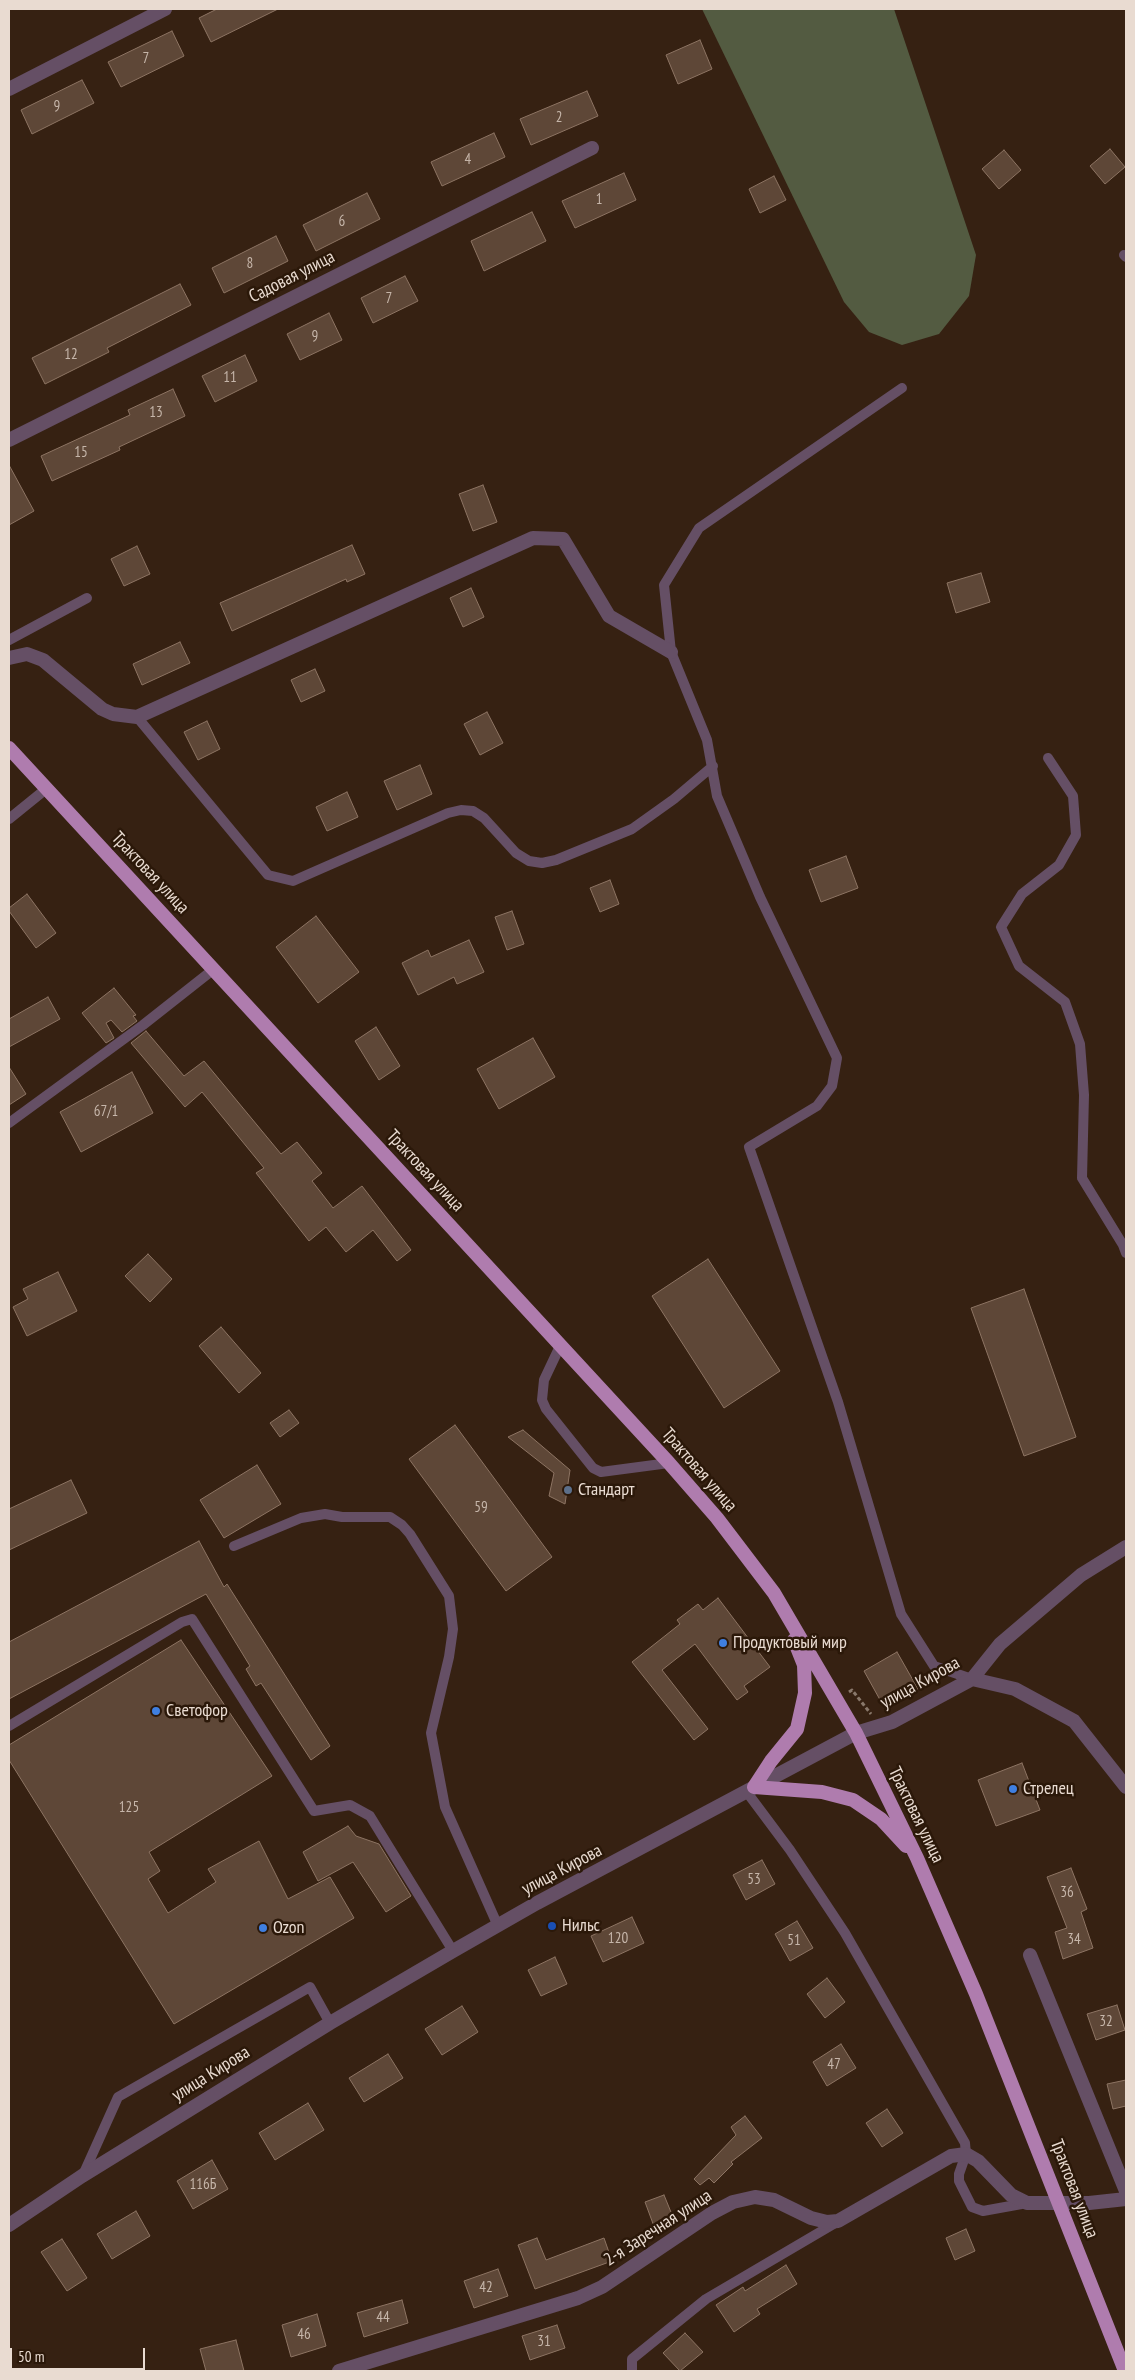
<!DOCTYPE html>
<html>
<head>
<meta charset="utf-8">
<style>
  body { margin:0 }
  #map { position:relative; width:1135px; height:2380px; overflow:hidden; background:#362112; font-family:"PT Sans Narrow",sans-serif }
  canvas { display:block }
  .frame { position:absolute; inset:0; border:10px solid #e9dbd1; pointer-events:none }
  .scale { position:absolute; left:10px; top:2348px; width:135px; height:22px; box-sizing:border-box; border:2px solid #e9dbd1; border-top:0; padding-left:6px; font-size:15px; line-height:18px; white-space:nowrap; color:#e9dbd1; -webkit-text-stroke:4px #2b1809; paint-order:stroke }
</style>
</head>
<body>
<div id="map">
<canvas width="1135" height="2380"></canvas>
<div class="frame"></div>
<div class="scale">50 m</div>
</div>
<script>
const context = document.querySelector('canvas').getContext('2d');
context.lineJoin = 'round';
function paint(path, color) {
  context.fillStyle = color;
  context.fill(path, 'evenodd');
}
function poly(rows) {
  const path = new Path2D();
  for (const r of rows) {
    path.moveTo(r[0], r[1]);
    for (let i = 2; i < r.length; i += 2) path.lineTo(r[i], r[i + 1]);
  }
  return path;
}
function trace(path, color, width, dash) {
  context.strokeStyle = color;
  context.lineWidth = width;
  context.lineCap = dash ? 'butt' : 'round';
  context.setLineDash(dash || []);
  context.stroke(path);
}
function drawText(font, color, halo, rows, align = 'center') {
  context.font = font + ' "PT Sans Narrow",sans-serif';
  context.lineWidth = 5;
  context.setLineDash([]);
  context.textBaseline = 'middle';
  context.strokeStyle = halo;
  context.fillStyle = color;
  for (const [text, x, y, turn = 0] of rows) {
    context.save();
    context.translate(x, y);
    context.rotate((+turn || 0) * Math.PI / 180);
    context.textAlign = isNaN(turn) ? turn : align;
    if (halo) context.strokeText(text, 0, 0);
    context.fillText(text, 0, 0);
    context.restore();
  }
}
const forest = poly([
  [702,9,894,9,976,255,969,296,939,334,902,345,869,332,844,302]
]);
const building = poly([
  [217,9,278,9,211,42,199,18,217,9],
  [172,31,184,56,121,87,108,62,172,31],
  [700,40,712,69,678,84,666,55,700,40],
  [82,80,94,103,32,134,21,110,82,80],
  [587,91,598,116,531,145,520,119,587,91],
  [494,133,505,157,442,186,431,162,494,133],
  [1110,149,1125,167,1105,184,1090,166,1110,149],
  [1004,150,1021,170,999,189,982,169,1004,150],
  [624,173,636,200,575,228,562,201,624,173],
  [774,176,786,200,760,213,749,189,774,176],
  [367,193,380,219,316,251,303,225,367,193],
  [532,212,546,241,484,271,471,241,532,212],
  [276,236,288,261,224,293,212,268,276,236],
  [405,276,418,301,373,323,361,298,405,276],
  [180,284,191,305,107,348,109,352,45,384,32,358,180,284],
  [329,313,342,340,300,360,287,334,329,313],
  [245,355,257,381,215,402,202,376,245,355],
  [173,389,185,416,119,447,120,450,52,481,41,456,130,415,128,410,173,389],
  [9,465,34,511,9,525,9,465],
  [483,485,497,522,473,531,459,494,483,485],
  [352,545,365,574,347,582,346,579,232,631,220,603,352,545],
  [137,546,150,574,124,586,111,559,137,546],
  [981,573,990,602,956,613,947,583,981,573],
  [471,588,484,617,463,627,450,598,471,588],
  [180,642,190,663,142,685,133,664,180,642],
  [315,669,325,691,301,702,291,680,315,669],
  [487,712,503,743,480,755,464,724,487,712],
  [207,721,220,749,198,760,184,732,207,721],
  [420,765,432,794,397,810,384,781,420,765],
  [347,792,358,817,327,831,316,807,347,792],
  [846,856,858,888,821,902,809,870,846,856],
  [610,880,619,904,600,912,590,888,610,880],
  [27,894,56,933,36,948,9,911,9,908,27,894],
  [512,911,524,944,507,950,495,917,512,911],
  [316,916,359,972,318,1003,276,947,316,916],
  [469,940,484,972,457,984,454,977,418,995,402,963,428,950,431,957,469,940],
  [114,988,136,1015,133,1016,137,1021,122,1032,111,1020,106,1023,114,1038,106,1043,82,1013,114,988],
  [48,997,60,1019,9,1047,9,1019,48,997],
  [376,1027,400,1066,379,1080,355,1041,376,1027],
  [146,1031,184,1076,204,1061,281,1154,297,1142,322,1173,312,1181,333,1208,362,1186,411,1250,397,1261,373,1230,346,1252,326,1227,309,1241,256,1173,264,1168,202,1092,185,1107,131,1043,146,1031],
  [533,1038,555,1077,499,1109,477,1069,533,1038],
  [9,1067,26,1094,9,1105,9,1067],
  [132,1072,153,1113,81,1152,60,1112,132,1072],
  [148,1254,172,1279,150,1302,125,1276,148,1254],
  [708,1259,780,1371,724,1408,652,1296,708,1259],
  [58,1272,77,1311,27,1336,13,1307,28,1299,23,1289,58,1272],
  [1024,1289,1076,1437,1024,1456,971,1308,1024,1289],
  [221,1327,261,1373,239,1393,199,1346,221,1327],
  [289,1410,299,1423,280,1437,270,1423,289,1410],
  [455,1425,552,1557,506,1591,409,1459,455,1425],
  [523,1430,570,1470,565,1504,549,1496,554,1473,508,1437,523,1430],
  [257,1465,281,1504,224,1538,200,1500,257,1465],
  [71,1480,87,1513,9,1550,9,1509,71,1480],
  [199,1541,224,1587,227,1584,330,1746,311,1760,261,1683,256,1686,246,1669,250,1666,206,1594,9,1699,9,1642,199,1541],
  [718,1598,770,1667,744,1686,748,1692,737,1700,695,1644,662,1670,708,1729,694,1740,632,1662,680,1624,677,1620,698,1604,703,1610,718,1598],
  [181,1640,272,1776,149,1852,160,1871,148,1879,168,1913,216,1882,208,1869,259,1841,288,1899,330,1877,354,1918,174,2024,9,1760,9,1745,181,1640],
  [897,1652,918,1689,884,1707,864,1671,897,1652],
  [1022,1763,1040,1810,996,1826,978,1780,1022,1763],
  [348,1826,356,1836,379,1844,411,1896,386,1912,353,1862,318,1881,303,1852,348,1826],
  [762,1860,775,1884,746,1900,733,1875,762,1860],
  [1071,1868,1087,1909,1081,1912,1093,1948,1063,1959,1055,1932,1067,1928,1047,1877,1071,1868],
  [632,1917,644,1943,603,1962,591,1936,632,1917],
  [797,1921,813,1948,790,1961,775,1934,797,1921],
  [555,1957,567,1984,541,1996,528,1970,555,1957],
  [827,1978,845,2002,825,2018,807,1994,827,1978],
  [1117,2005,1125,2030,1096,2040,1087,2014,1117,2005],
  [462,2006,478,2032,442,2055,425,2029,462,2006],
  [841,2044,856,2068,827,2086,813,2062,841,2044],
  [388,2054,403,2078,364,2102,349,2078,388,2054],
  [1126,2080,1126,2106,1113,2109,1107,2084,1126,2080],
  [308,2103,324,2130,275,2160,259,2133,308,2103],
  [887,2109,903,2133,882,2147,866,2123,887,2109],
  [745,2116,762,2138,731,2162,733,2164,714,2183,709,2178,700,2185,694,2179,736,2135,731,2127,745,2116],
  [212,2160,228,2189,193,2209,177,2181,212,2160],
  [664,2195,675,2222,655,2229,645,2202,664,2195],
  [136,2211,150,2236,112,2259,97,2234,136,2211],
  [966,2229,975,2251,955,2260,946,2238,966,2229],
  [537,2238,546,2260,604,2238,612,2261,535,2289,518,2245,537,2238],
  [62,2239,87,2278,67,2291,41,2252,62,2239],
  [786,2265,797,2284,757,2309,760,2314,734,2332,716,2305,743,2287,745,2291,786,2265],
  [498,2269,508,2296,474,2308,464,2281,498,2269],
  [402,2300,408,2323,364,2337,357,2313,402,2300],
  [317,2314,326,2346,291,2357,282,2325,317,2314],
  [557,2325,565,2348,530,2360,522,2336,557,2325],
  [685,2333,703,2352,680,2371,663,2353,685,2333],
  [236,2340,244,2371,206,2371,200,2349,236,2340]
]);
const path = poly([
  [849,1692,852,1690,871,1714]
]);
const service = poly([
  [1124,255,1126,257],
  [902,388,699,528,664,585,671,652,707,740,717,796,760,897,837,1058,832,1086,817,1106,749,1147,838,1402,901,1614,934,1666,972,1679],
  [9,640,87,598],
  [137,717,268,875,293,881,448,813,461,810,473,811,484,818,516,853,529,861,542,863,556,860,632,829,674,799,713,766],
  [1048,758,1073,796,1076,835,1059,865,1022,894,1001,927,1019,966,1065,1002,1080,1044,1084,1095,1082,1178,1123,1245,1126,1253],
  [9,819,46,789],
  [9,1123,143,1025,214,969],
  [561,1344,544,1380,542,1400,546,1409,593,1468,601,1472,669,1463],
  [234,1546,301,1518,325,1514,342,1517,390,1517,402,1525,410,1534,449,1596,453,1629,449,1657,431,1733,445,1807,498,1926],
  [9,1726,182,1622,192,1619,314,1811,350,1805,370,1816,453,1951],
  [746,1791,790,1850,845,1933,965,2143,966,2154,959,2174,959,2181,972,2207,983,2211,1027,2203],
  [83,2175,118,2097,310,1987,330,2023],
  [632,2371,632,2359,706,2299,837,2222]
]);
const minor = poly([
  [9,89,165,9],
  [9,440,592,148],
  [9,658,27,654,43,660,102,709,113,714,137,717,533,538,563,539,609,616,671,652],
  [972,1679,1015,1689,1074,1721,1126,1787],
  [856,1733,892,1722,972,1679,1000,1644,1081,1575,1126,1547],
  [1030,1955,1126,2191],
  [339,2371,578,2298,602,2287,712,2213,733,2202,755,2197,774,2200,811,2218,827,2222,838,2221,951,2156,966,2154,978,2161,1011,2195,1027,2203,1089,2203,1126,2199]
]);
const tertiary = poly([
  [9,2225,82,2176,330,2023,453,1951,537,1903,856,1733]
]);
const trunk = poly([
  [9,748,669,1463,717,1518,774,1593,856,1733,917,1858,976,1994,1125,2371],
  [794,1640,804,1665,805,1693,797,1729,771,1761,754,1787,822,1792,853,1800,881,1819,906,1846]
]);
const markers = [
  [568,1490,5,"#5c6f8a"],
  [723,1643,5,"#3f7fe0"],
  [156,1711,5,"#3f7fe0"],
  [1013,1789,5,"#3f7fe0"],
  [552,1926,5,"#1a4fb4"],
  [263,1928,5,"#3f7fe0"]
];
const numberNames = [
  ["7",146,59],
  ["9",57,107],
  ["2",559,118],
  ["4",468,160],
  ["1",599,200],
  ["6",342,222],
  ["8",250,264],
  ["7",389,299],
  ["9",315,337],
  ["12",71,355],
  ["11",230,378],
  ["13",156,413],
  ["15",81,453],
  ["67/1",106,1112],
  ["59",481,1508],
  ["125",129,1808],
  ["53",754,1880],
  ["36",1067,1893],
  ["120",618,1939],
  ["34",1074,1940],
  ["51",794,1941],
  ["32",1106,2022],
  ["47",834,2065],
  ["116Б",203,2185],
  ["42",486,2288],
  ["44",383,2318],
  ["46",304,2335],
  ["31",544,2342]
];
const streetNames = [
  ["Садовая улица",292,277,-27],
  ["Трактовая улица",150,873,47],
  ["Трактовая улица",425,1171,47],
  ["Трактовая улица",699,1470,49],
  ["улица Кирова",920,1683,-29],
  ["Трактовая улица",916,1815,64],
  ["улица Кирова",562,1870,-28],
  ["улица Кирова",211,2074,-32],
  ["Трактовая улица",1074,2189,69],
  ["2-я Заречная улица",658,2228,-33]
];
const poiNames = [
  ["Стандарт",578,1490],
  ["Продуктовый мир",733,1643],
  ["Светофор",166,1711],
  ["Стрелец",1023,1789],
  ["Нильс",562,1926],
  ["Ozon",273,1928]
];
paint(forest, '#535b41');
paint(building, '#5e4737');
trace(building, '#8d7463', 1);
trace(path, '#89786b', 3, [4, 2.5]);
trace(service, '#654f65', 10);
trace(minor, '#654f65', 14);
trace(tertiary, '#654f65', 14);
trace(trunk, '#af7cae', 14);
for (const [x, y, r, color] of markers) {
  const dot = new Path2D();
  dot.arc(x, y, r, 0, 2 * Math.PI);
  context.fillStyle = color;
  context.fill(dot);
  trace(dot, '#2b1809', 2);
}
drawText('15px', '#c6b6aa', null, numberNames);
drawText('18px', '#e9dbd1', '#2b1809', streetNames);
drawText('18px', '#e9dbd1', '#2b1809', poiNames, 'left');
</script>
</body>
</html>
